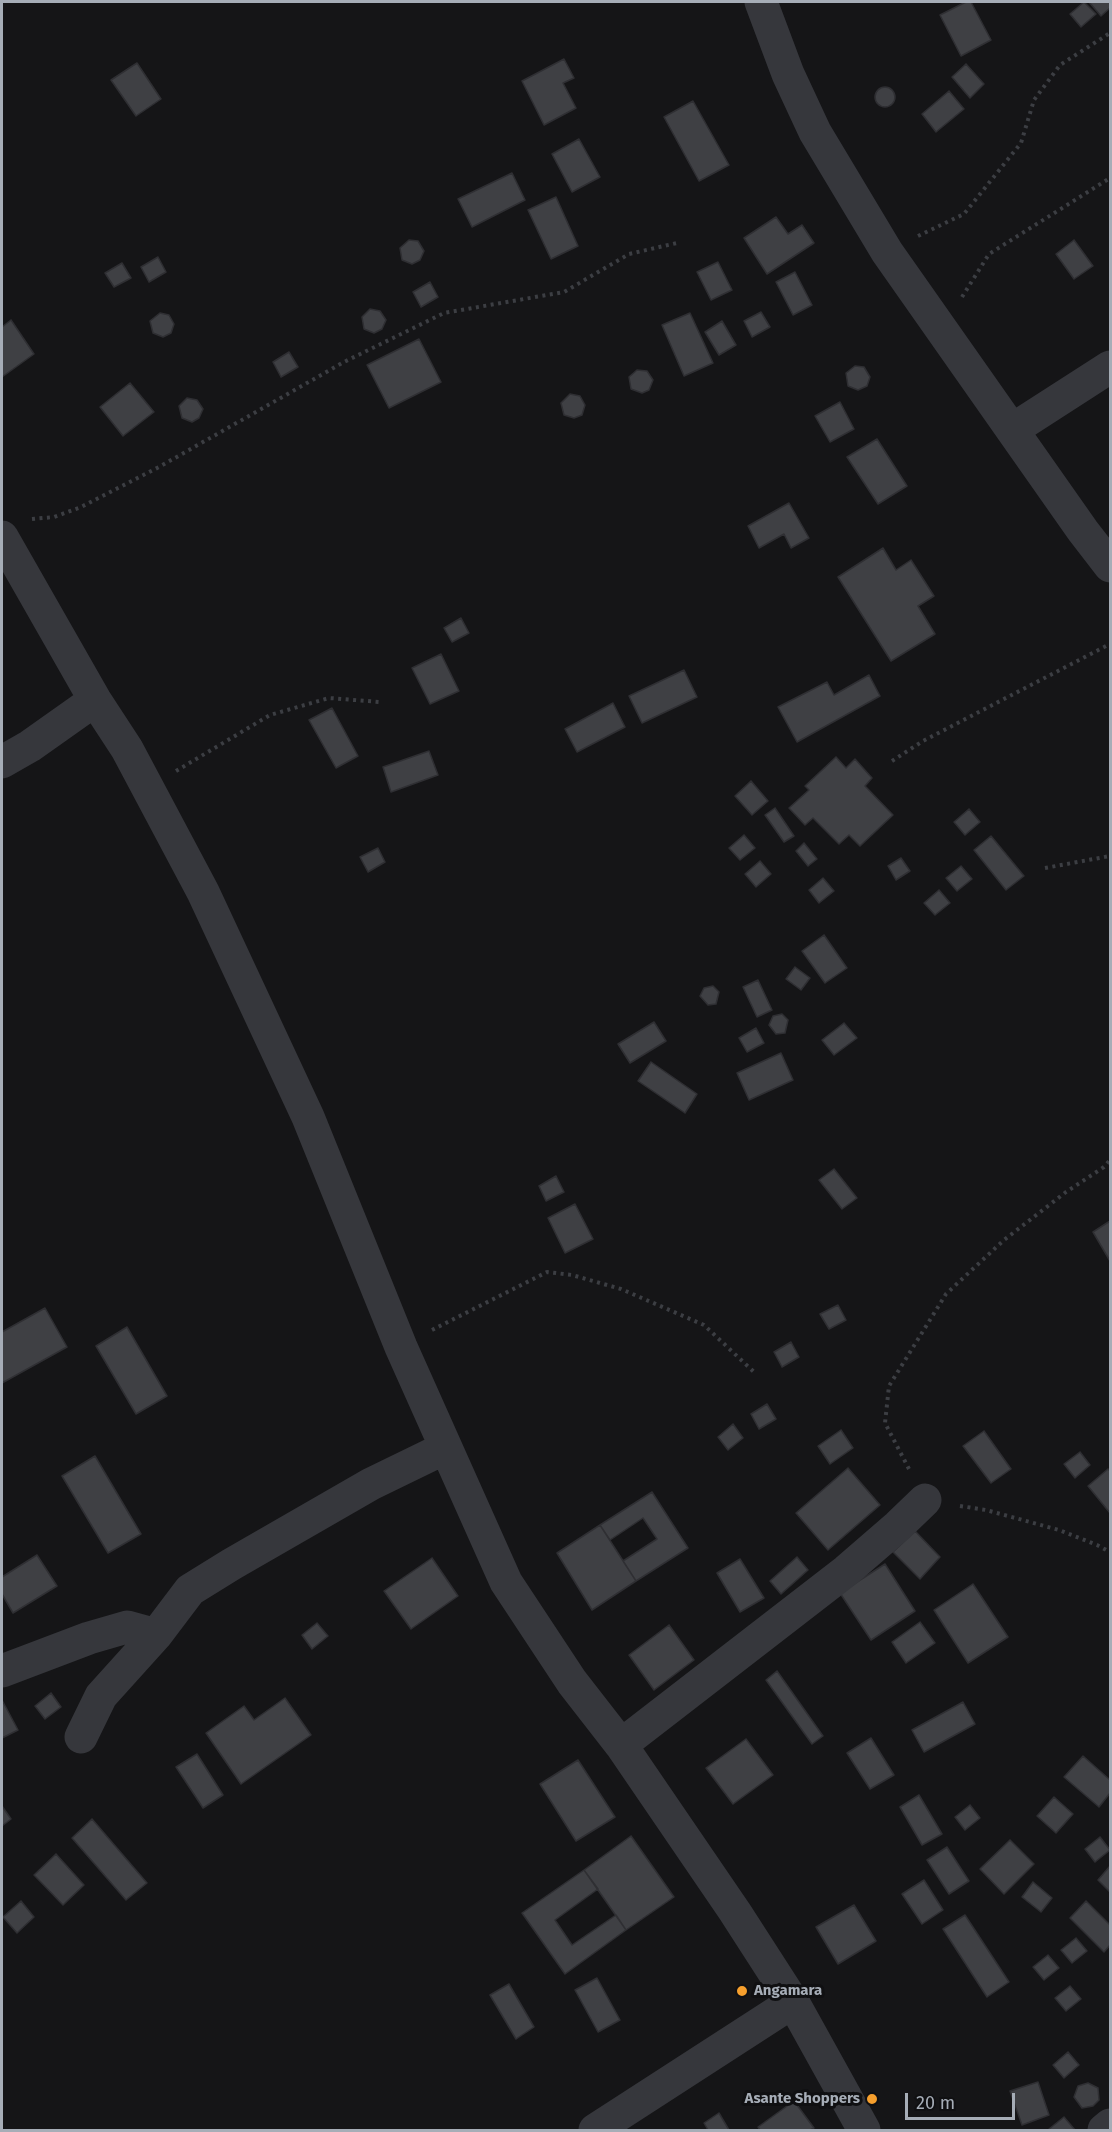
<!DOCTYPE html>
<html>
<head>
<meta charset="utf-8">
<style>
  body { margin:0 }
  #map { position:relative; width:1112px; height:2132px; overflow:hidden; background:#151517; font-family:"Fira Sans",sans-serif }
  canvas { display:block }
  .frame { position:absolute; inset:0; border:3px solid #a6adb7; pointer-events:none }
  .scale { position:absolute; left:905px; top:2093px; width:110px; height:27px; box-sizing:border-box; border:3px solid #a6adb7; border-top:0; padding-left:8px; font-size:18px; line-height:21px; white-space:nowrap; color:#a6adb7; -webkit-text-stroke:4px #101012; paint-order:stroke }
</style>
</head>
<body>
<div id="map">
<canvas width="1112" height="2132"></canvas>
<div class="frame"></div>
<div class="scale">20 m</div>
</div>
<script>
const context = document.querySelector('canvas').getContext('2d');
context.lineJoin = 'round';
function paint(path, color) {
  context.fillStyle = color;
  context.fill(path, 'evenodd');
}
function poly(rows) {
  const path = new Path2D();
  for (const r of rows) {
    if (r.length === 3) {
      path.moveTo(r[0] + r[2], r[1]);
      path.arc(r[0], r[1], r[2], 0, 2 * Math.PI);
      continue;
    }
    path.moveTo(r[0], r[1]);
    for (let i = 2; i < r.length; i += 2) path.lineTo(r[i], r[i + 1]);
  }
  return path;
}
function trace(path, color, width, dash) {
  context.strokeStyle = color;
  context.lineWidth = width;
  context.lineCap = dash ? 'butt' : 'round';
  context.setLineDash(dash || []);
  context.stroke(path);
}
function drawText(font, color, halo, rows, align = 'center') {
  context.font = font + ' "Fira Sans",sans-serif';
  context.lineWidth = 6;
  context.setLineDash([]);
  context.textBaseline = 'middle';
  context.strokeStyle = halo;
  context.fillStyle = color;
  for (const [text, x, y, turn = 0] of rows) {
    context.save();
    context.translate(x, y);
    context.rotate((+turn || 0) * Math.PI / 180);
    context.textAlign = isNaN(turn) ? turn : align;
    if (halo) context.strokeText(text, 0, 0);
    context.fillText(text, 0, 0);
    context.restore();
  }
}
const building = poly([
  [966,2,971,2,991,40,961,56,940,15,966,2],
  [1084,2,1096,14,1081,27,1070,14,1084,2],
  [1089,2,1110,2,1110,8,1101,16,1089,2],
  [564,59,574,78,563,83,576,108,544,125,522,81,564,59],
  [137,63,161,99,136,116,111,80,137,63],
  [966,64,984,84,970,98,952,77,966,64],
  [885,97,10],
  [949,91,964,109,936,132,922,114,949,91],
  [693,101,729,165,699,181,664,117,693,101],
  [579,139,600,177,572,192,552,154,579,139],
  [512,173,525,200,472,227,458,199,512,173],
  [556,197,578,246,551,259,528,210,556,197],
  [776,217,788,234,802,225,814,243,767,274,744,238,776,217],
  [409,240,418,241,424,251,420,260,412,264,402,260,400,248,409,240],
  [1074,240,1093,266,1074,279,1056,254,1074,240],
  [158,257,166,272,149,282,141,267,158,257],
  [718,262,732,290,711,300,697,272,718,262],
  [122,263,131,278,114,287,105,273,122,263],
  [795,272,812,305,793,315,776,282,795,272],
  [430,282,438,297,421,307,413,292,430,282],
  [370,309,380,311,386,320,382,329,374,333,364,329,362,317,370,309],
  [761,312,770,327,752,337,744,321,761,312],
  [160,313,169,315,174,324,171,333,163,337,153,333,150,321,160,313],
  [690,313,713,363,684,376,662,325,690,313],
  [11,320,34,354,2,377,2,327,11,320],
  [722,321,736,345,719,355,705,332,722,321],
  [419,339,441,382,389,408,367,365,419,339],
  [289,352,298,367,281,377,273,362,289,352],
  [855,366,864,367,870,377,867,386,858,390,848,386,846,373,855,366],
  [637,370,647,371,653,380,649,390,642,393,631,389,629,377,637,370],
  [130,383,154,412,123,436,100,407,130,383],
  [570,394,580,396,585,405,582,415,574,418,564,415,561,403,570,394],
  [187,398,197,400,203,409,199,418,192,422,182,418,179,406,187,398],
  [840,402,854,429,830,442,815,416,840,402],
  [877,439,907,486,878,504,847,457,877,439],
  [789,503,809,538,791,548,784,534,759,548,748,526,789,503],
  [883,548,896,570,911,560,934,596,918,606,935,634,891,661,838,577,883,548],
  [461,618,469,633,452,642,444,628,461,618],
  [441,654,459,691,430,704,412,668,441,654],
  [684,670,697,697,642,723,629,696,684,670],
  [869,675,880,696,797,742,778,707,827,682,834,695,869,675],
  [613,703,625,727,577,752,565,729,613,703],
  [332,708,358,756,336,768,309,720,332,708],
  [429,751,438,775,391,792,383,767,429,751],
  [836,757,846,768,855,759,872,778,865,786,893,815,860,846,849,835,839,844,813,818,805,825,789,808,809,790,805,786,836,757],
  [751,781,768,801,752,815,735,796,751,781],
  [775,808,794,836,784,842,765,815,775,808],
  [969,809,980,822,965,835,954,822,969,809],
  [744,835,755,848,740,860,729,848,744,835],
  [991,836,1024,876,1006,890,974,850,991,836],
  [804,843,817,859,808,866,796,851,804,843],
  [378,848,385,862,368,872,360,857,378,848],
  [901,858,910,871,896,880,888,866,901,858],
  [760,861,771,874,756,887,745,874,760,861],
  [961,866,972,879,957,891,946,878,961,866],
  [823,878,834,891,819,903,809,890,823,878],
  [939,890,950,903,935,915,924,903,939,890],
  [824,935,847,968,825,983,802,951,824,935],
  [795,967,810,978,801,990,786,979,795,967],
  [758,980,772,1010,757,1017,743,987,758,980],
  [713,986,719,992,716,1004,708,1005,700,996,704,988,713,986],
  [782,1014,788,1020,785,1033,776,1034,769,1025,773,1016,782,1014],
  [654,1022,666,1041,630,1063,618,1044,654,1022],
  [844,1023,857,1038,834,1055,822,1040,844,1023],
  [756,1028,764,1043,747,1052,739,1038,756,1028],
  [781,1053,793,1080,749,1100,737,1073,781,1053],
  [651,1062,697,1094,685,1113,638,1081,651,1062],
  [834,1169,857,1198,842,1209,819,1180,834,1169],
  [556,1176,564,1192,546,1201,539,1186,556,1176],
  [575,1204,593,1239,565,1253,548,1218,575,1204],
  [1110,1221,1110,1261,1093,1232,1110,1221],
  [838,1305,846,1320,829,1329,820,1314,838,1305],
  [45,1308,67,1347,2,1383,2,1332,45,1308],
  [127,1327,167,1396,136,1414,96,1346,127,1327],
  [791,1342,799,1357,782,1367,774,1352,791,1342],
  [767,1404,776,1419,759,1429,751,1414,767,1404],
  [733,1424,743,1438,728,1450,718,1437,733,1424],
  [841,1430,853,1448,830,1464,818,1446,841,1430],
  [984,1431,1011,1469,991,1483,963,1446,984,1431],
  [1080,1452,1090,1465,1075,1478,1064,1464,1080,1452],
  [95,1456,141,1534,108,1553,62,1476,95,1456],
  [848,1468,880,1505,828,1550,796,1513,848,1468],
  [1108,1469,1110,1471,1110,1513,1088,1486,1108,1469],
  [652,1492,688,1548,636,1581,623,1561,657,1539,643,1518,610,1540,600,1525,652,1492],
  [600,1525,636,1581,592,1610,557,1553,600,1525],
  [915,1531,940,1557,920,1579,893,1552,915,1531],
  [37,1555,57,1586,13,1613,2,1594,2,1577,37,1555],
  [797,1557,808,1570,781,1594,770,1581,797,1557],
  [432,1558,458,1596,411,1629,384,1591,432,1558],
  [740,1559,764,1598,740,1612,717,1573,740,1559],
  [885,1564,915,1611,871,1640,840,1593,885,1564],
  [973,1584,1008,1637,968,1663,934,1610,973,1584],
  [920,1622,935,1643,906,1663,892,1642,920,1622],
  [317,1623,328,1636,312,1649,302,1635,317,1623],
  [669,1625,694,1660,654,1690,629,1655,669,1625],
  [777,1671,823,1736,812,1744,766,1680,777,1671],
  [51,1693,61,1707,45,1719,35,1706,51,1693],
  [285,1698,311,1735,241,1784,206,1733,244,1706,254,1720,285,1698],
  [2,1700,18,1730,2,1738,2,1700],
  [963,1702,975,1724,924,1752,912,1730,963,1702],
  [871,1738,894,1775,870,1789,847,1753,871,1738],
  [746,1739,773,1775,733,1804,706,1768,746,1739],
  [197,1754,223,1795,203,1808,176,1767,197,1754],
  [1083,1756,1110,1780,1110,1793,1099,1807,1064,1777,1083,1756],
  [578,1760,615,1817,576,1841,540,1784,578,1760],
  [919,1795,942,1834,922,1845,900,1807,919,1795],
  [1054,1797,1073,1814,1056,1833,1037,1816,1054,1797],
  [970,1805,980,1818,965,1830,955,1817,970,1805],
  [2,1806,11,1819,2,1826,2,1806],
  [92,1819,147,1883,126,1900,72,1838,92,1819],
  [631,1836,674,1897,626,1930,584,1870,631,1836],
  [1100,1837,1110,1850,1095,1862,1085,1849,1100,1837],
  [1010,1840,1034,1864,1004,1894,980,1869,1010,1840],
  [947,1847,969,1881,949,1894,927,1860,947,1847],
  [56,1854,84,1885,63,1905,34,1875,56,1854],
  [1110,1866,1110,1892,1098,1880,1110,1866],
  [584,1870,598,1889,555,1920,572,1945,616,1915,626,1930,565,1974,522,1913,584,1870],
  [924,1880,943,1910,922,1924,902,1894,924,1880],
  [1033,1882,1052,1898,1041,1912,1022,1897,1033,1882],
  [21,1901,34,1917,17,1933,3,1917,21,1901],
  [1086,1901,1110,1925,1110,1945,1104,1952,1070,1918,1086,1901],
  [854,1905,876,1941,838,1964,816,1927,854,1905],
  [965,1915,1009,1982,987,1997,943,1929,965,1915],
  [1076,1938,1087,1951,1072,1963,1061,1950,1076,1938],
  [1048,1955,1059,1968,1044,1980,1033,1967,1048,1955],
  [597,1978,620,2020,598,2032,575,1990,597,1978],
  [509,1984,534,2027,516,2039,490,1995,509,1984],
  [1070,1986,1081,1999,1066,2011,1055,1998,1070,1986],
  [1068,2052,1079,2065,1064,2078,1053,2065,1068,2052],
  [1038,2082,1049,2115,1022,2125,1010,2091,1038,2082],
  [1088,2083,1098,2088,1099,2100,1093,2106,1082,2108,1074,2097,1078,2086,1088,2083],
  [794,2101,814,2128,810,2130,760,2130,758,2127,794,2101],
  [719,2113,729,2130,708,2130,704,2123,719,2113],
  [1064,2117,1075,2130,1050,2130,1049,2129,1064,2117]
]);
const path = poly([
  [918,236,964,214,1021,143,1034,100,1060,65,1110,33],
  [962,297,989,254,1110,178],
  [32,519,54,517,81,507,159,467,344,362,444,313,564,292,629,254,677,243],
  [892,761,923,741,1110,644],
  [176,771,270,715,329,698,380,702],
  [1045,868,1110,856],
  [432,1330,547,1272,572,1275,621,1289,704,1325,755,1373],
  [909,1469,885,1423,889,1386,946,1294,1004,1240,1066,1192,1104,1167,1110,1160],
  [960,1506,986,1510,1059,1530,1097,1545,1110,1552]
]);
const minor = poly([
  [761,2,788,74,815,132,887,252,1083,531,1110,566],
  [1012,430,1110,367],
  [2,537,95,700,127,749,203,892,308,1117,401,1347,506,1582,572,1682,621,1745,735,1912,793,2002,864,2130],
  [2,762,30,746,95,700],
  [2,1671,89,1638,127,1627,156,1635],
  [81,1737,101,1696,156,1635,190,1590,232,1564,371,1484,445,1448],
  [621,1745,846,1571,898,1526,925,1500],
  [595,2130,793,2002],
  [1104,2130,1110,2125]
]);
const markers = [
  [742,1991,6,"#f69f2d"],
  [872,2099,6,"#f69f2d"]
];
const poiNames = [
  ["Angamara",754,1991],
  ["Asante Shoppers",860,2099,"right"]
];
paint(building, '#3f4044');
trace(building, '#2f2f33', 1.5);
trace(path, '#3c3e43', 4, [3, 4.5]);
trace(minor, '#36373c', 33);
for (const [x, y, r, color] of markers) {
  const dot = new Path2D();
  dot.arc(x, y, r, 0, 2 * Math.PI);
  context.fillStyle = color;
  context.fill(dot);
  trace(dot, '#101012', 2);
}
drawText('bold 15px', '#a6adb7', '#101012', poiNames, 'left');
</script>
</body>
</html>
